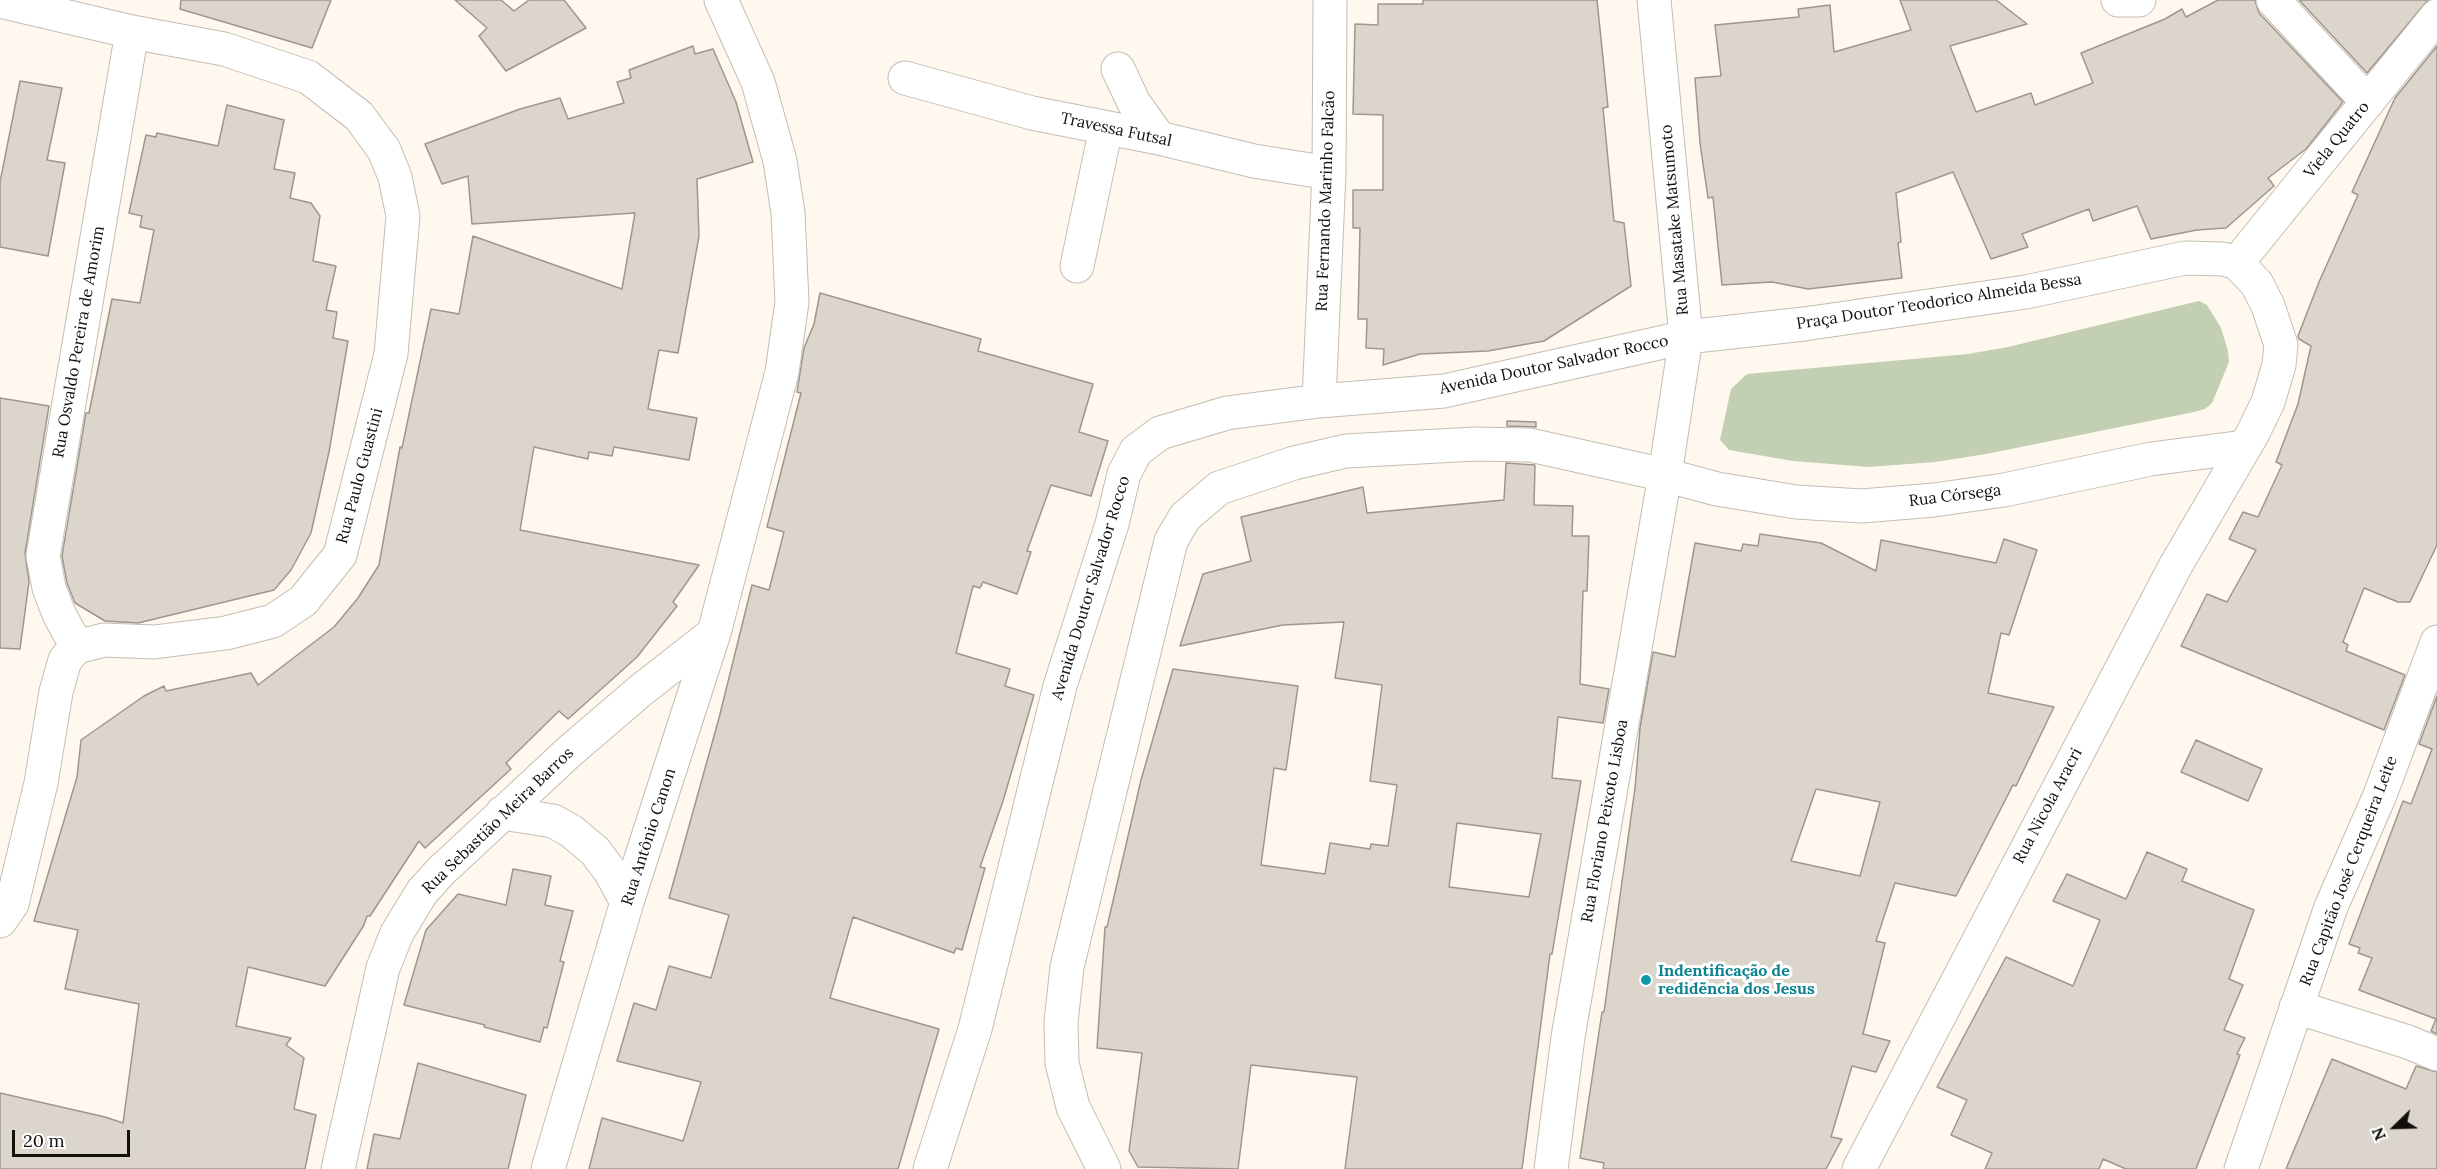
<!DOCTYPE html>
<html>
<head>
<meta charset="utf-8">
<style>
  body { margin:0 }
  #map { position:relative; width:2437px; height:1169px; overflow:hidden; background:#fff8ee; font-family:Lora,serif }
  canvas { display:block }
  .north { position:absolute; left:2365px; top:1097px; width:60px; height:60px; -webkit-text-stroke:4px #fff; paint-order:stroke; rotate:247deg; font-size:16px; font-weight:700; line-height:24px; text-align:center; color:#110f0b }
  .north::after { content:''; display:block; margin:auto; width:21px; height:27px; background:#110f0b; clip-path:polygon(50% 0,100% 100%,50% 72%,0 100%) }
  .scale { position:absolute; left:12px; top:1130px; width:118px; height:27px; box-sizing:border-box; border:3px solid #110f0b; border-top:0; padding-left:8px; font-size:18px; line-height:21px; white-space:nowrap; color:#110f0b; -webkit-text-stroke:4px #fff; paint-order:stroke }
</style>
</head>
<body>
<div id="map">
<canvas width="2437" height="1169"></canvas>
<div class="north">N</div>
<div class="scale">20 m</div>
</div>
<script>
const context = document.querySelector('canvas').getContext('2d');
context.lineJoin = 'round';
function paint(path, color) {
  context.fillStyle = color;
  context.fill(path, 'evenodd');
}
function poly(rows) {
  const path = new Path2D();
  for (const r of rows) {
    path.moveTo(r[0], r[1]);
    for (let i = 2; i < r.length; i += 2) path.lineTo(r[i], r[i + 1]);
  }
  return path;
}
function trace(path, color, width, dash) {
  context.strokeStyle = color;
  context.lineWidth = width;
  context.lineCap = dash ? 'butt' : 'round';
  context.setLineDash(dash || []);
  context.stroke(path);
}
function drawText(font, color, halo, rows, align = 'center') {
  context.font = font + ' Lora,serif';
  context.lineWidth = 6;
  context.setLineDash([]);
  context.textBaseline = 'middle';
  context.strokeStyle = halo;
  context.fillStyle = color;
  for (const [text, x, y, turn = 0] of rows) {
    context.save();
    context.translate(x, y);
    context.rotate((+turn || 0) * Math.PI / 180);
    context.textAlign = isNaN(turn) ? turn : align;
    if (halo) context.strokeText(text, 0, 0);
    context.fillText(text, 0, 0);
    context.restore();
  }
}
const green = poly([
  [2199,301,2207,305,2221,328,2228,351,2229,362,2212,403,2205,409,2194,412,1986,454,1935,462,1869,467,1793,461,1729,450,1720,440,1731,389,1747,374,1968,354,2008,347]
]);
const building = poly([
  [181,0,331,0,312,48,180,9,181,0],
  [455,0,501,0,514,11,529,0,564,0,586,28,506,71,479,36,487,28,455,0],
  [1423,0,1597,0,1608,107,1603,108,1614,221,1624,223,1631,286,1544,341,1488,351,1420,354,1383,365,1384,349,1366,348,1367,319,1358,319,1360,228,1353,228,1353,190,1383,190,1383,115,1353,114,1355,24,1378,25,1378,4,1423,4,1423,0],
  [1900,0,1996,0,2027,24,1950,46,1976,112,2031,93,2035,105,2093,83,2081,53,2165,19,2182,9,2186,17,2218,0,2255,0,2259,13,2343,102,2306,149,2268,178,2274,186,2226,228,2197,230,2151,239,2137,206,2093,221,2089,209,2022,234,2028,247,1991,259,1953,172,1896,193,1901,242,1898,243,1902,278,1808,289,1772,282,1722,285,1713,197,1708,198,1700,143,1695,78,1721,76,1715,25,1799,17,1798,9,1830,5,1834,52,1911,30,1900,0],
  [2299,0,2428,0,2367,73,2299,0],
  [693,46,695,54,713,49,736,102,753,162,697,179,699,236,678,353,659,350,648,409,697,418,689,460,614,447,612,456,589,452,588,459,534,447,520,530,699,565,673,602,677,606,637,657,568,719,559,711,506,763,511,769,425,848,419,841,370,916,367,916,364,925,325,986,248,967,236,1026,291,1038,286,1045,304,1058,294,1109,316,1115,305,1169,0,1169,0,1093,105,1117,123,1123,139,1004,65,989,78,930,34,921,77,777,81,740,144,696,164,686,166,691,251,673,258,685,334,627,358,598,379,565,400,447,402,448,431,309,459,314,473,236,622,289,635,213,472,224,468,176,442,184,425,144,520,109,560,98,568,119,624,103,617,82,631,78,629,70,693,46],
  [2437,46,2437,545,2410,602,2398,602,2364,588,2343,642,2348,645,2346,651,2405,675,2384,730,2181,646,2207,594,2227,602,2256,550,2229,539,2243,512,2258,517,2282,465,2276,462,2298,404,2311,346,2299,339,2298,336,2319,282,2358,195,2352,192,2395,98,2437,46],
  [20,81,62,88,47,160,65,163,48,256,0,247,0,182,20,81],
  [227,105,284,120,274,169,295,173,290,198,311,203,320,216,313,261,336,266,326,310,337,312,333,338,348,341,329,452,311,533,291,570,274,590,138,623,105,621,75,603,67,583,62,556,86,413,89,413,112,299,140,303,154,230,140,227,142,216,129,213,146,135,156,137,157,133,218,146,227,105],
  [820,293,981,339,978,351,1093,384,1079,432,1108,441,1091,496,1051,485,1027,551,1031,552,1017,594,983,582,980,588,973,586,956,653,1010,669,1005,686,1034,695,1003,801,980,867,985,868,962,950,956,948,954,953,853,917,830,998,939,1029,898,1169,589,1169,602,1118,683,1141,701,1082,617,1061,634,1003,656,1010,669,966,711,978,729,915,669,898,719,718,752,585,769,590,784,532,767,527,801,393,797,392,804,348,814,324,820,293],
  [0,398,49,406,25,553,29,582,20,649,0,648,0,398],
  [1507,421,1536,422,1536,427,1507,426,1507,421],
  [1506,463,1535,465,1534,505,1573,506,1572,536,1589,536,1587,591,1583,591,1580,684,1609,689,1603,723,1558,717,1552,778,1581,781,1552,954,1550,954,1522,1169,1345,1169,1357,1077,1251,1065,1238,1169,1138,1167,1129,1151,1142,1053,1097,1048,1105,927,1107,927,1141,780,1173,669,1298,686,1286,770,1274,768,1261,865,1325,874,1330,843,1370,849,1371,844,1388,846,1397,785,1370,781,1382,685,1335,678,1344,622,1283,625,1180,646,1203,574,1251,561,1241,517,1363,487,1367,513,1504,500,1506,463],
  [1457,823,1541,834,1529,897,1449,887,1457,823],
  [1760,534,1821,543,1876,571,1881,540,1996,563,2004,539,2037,550,2009,635,2001,633,1988,693,2054,707,2016,786,2013,785,1956,896,1895,883,1876,941,1885,943,1863,1034,1890,1041,1876,1072,1852,1066,1831,1137,1842,1139,1826,1169,1603,1169,1604,1163,1580,1158,1602,1012,1604,1012,1635,788,1640,728,1653,652,1675,657,1695,543,1741,551,1743,544,1758,546,1760,534],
  [1816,789,1880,802,1860,876,1791,861,1816,789],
  [2437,696,2437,1034,2431,1031,2436,1019,2359,990,2372,958,2358,953,2360,948,2349,944,2403,801,2411,804,2432,749,2419,744,2437,696],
  [2196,740,2262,769,2248,801,2181,772,2196,740],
  [2147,852,2187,869,2182,881,2254,910,2229,979,2243,985,2224,1030,2245,1038,2237,1054,2240,1055,2196,1169,2126,1169,2103,1159,2099,1169,1985,1169,1992,1153,1951,1135,1967,1100,1937,1087,2006,957,2073,986,2100,920,2053,901,2067,874,2126,899,2147,852],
  [513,869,551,876,545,905,573,911,560,961,564,962,547,1028,544,1027,540,1042,484,1027,485,1025,404,1005,426,930,458,894,506,905,513,869],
  [2332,1059,2406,1089,2416,1066,2437,1072,2437,1169,2286,1169,2332,1059],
  [418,1063,526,1095,508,1169,367,1169,374,1134,400,1139,418,1063]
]);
const street = poly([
  [2118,0,2139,0],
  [2273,0,2368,102],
  [0,1,132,32,224,49,308,77,359,116,384,150,395,177,403,216,391,354,340,555,303,601,273,621,226,633,154,642,104,640,77,647,71,653,65,660,56,692,41,783,12,904,0,921],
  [1118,69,1134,103,1159,138],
  [905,78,1032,113,1159,138,1254,161,1329,173],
  [2237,263,2437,16],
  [1077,266,1106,128],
  [1319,401,1329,173,1330,0],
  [77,647,59,614,49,588,43,556,132,32],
  [502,813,553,821,571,831,595,851,610,871,627,902],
  [2296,1007,2408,1042,2437,1054],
  [338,1169,383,968,397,933,422,892,441,871,570,751,640,691,714,633],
  [548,1169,627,902,714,633,782,372,792,302,788,213,780,161,758,82,721,0],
  [930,1169,975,1029,1060,686,1112,524,1124,474,1136,451,1160,433,1227,413,1319,401,1444,391,1686,337,1804,324,2026,292,2185,258,2223,259,2237,263,2257,284,2268,306,2281,345,2279,365,2268,402,2253,433,2176,565,1859,1169],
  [1104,1169,1073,1107,1062,1063,1061,1022,1067,967,1171,541,1185,517,1219,488,1294,463,1346,451,1475,444,1530,445,1665,475,1717,489,1796,502,1862,506,1934,500,2004,490,2151,459,2244,447],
  [1551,1169,1568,1037,1665,475,1686,337,1654,0],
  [2241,1169,2331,907,2380,795,2437,642]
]);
const markers = [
  [1646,980,6,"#0f9aa8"]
];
const streetNames = [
  ["Travessa Futsal",1116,130,12],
  ["Viela Quatro",2337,140,-51],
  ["Rua Fernando Marinho Falcão",1326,201,-88],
  ["Rua Masatake Matsumoto",1675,220,-95],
  ["Praça Doutor Teodorico Almeida Bessa",1939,302,-9],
  ["Rua Osvaldo Pereira de Amorim",79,342,-80],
  ["Avenida Doutor Salvador Rocco",1554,365,-12],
  ["Rua Paulo Guastini",360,476,-75],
  ["Rua Córsega",1955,496,-7],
  ["Avenida Doutor Salvador Rocco",1091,588,-73],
  ["Rua Nicola Aracri",2048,806,-62],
  ["Rua Sebastião Meira Barros",498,821,-44],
  ["Rua Floriano Peixoto Lisboa",1605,821,-80],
  ["Rua Antônio Canon",649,837,-72],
  ["Rua Capitão José Cerqueira Leite",2349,871,-69]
];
const cultureNames = [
  ["Indentificação de",1658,971],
  ["redidẽncia dos Jesus",1658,989]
];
paint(green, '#c2cfb2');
paint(building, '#dcd5cb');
trace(building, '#9d978d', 1.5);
trace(street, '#c4bdb3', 35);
trace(street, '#fff', 33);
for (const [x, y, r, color] of markers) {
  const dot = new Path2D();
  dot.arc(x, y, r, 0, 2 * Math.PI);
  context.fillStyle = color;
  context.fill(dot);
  trace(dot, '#fff', 2);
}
drawText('16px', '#110f0b', '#fff', streetNames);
drawText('bold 16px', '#0d838f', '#fff', cultureNames, 'left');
</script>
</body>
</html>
